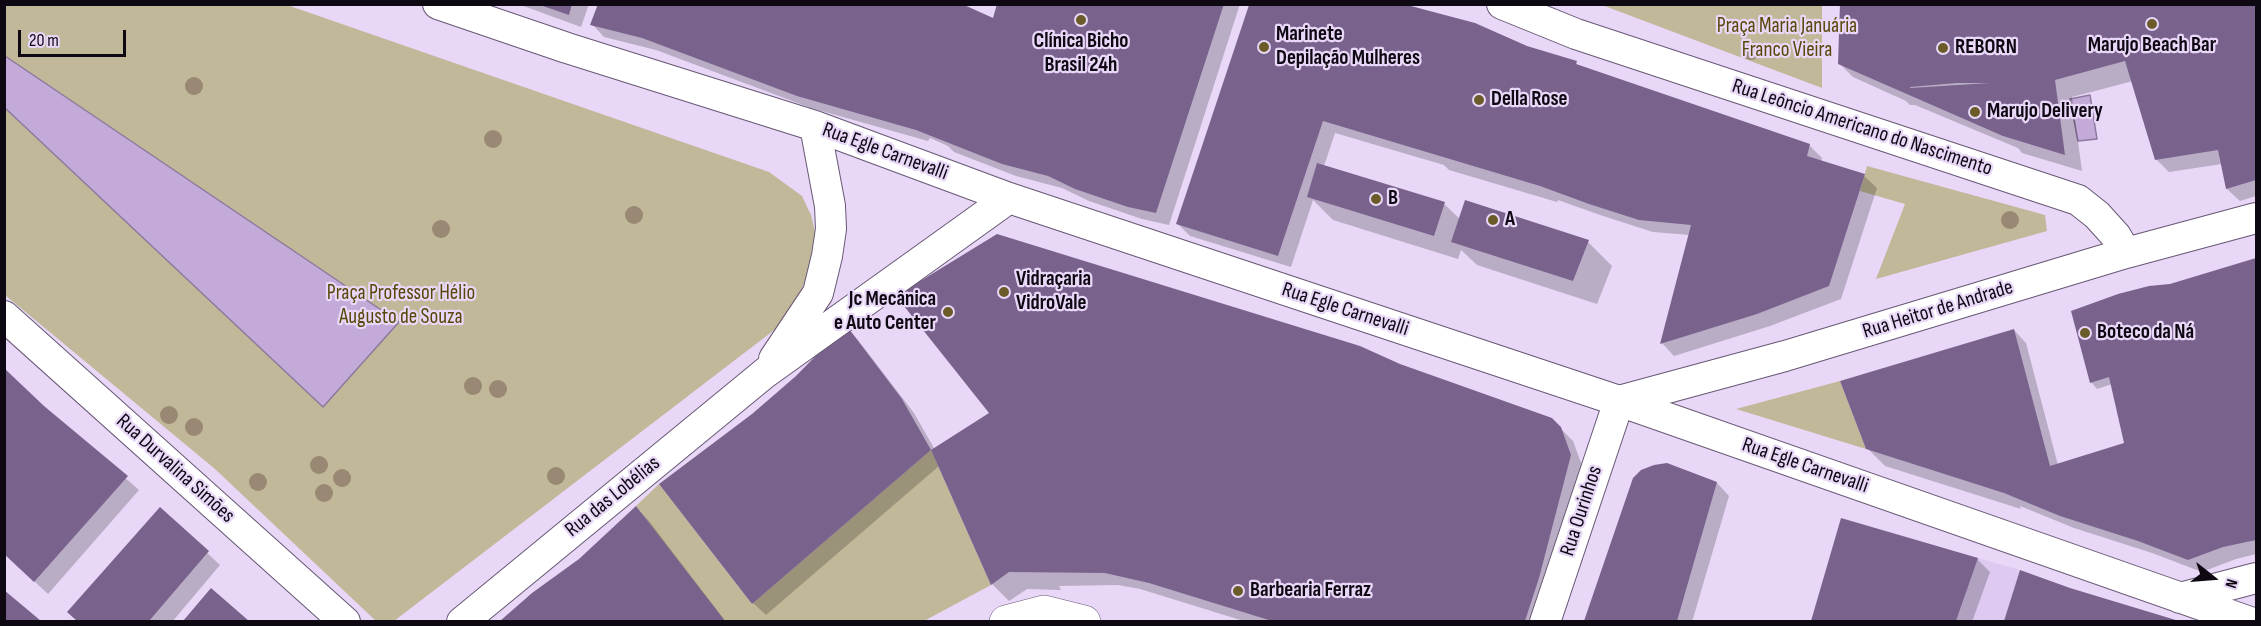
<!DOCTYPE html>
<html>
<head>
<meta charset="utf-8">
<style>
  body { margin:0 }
  #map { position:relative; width:2261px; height:626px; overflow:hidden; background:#e8d7f7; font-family:"Sofia Sans Condensed",sans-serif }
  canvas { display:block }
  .frame { position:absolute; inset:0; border:6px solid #0e0813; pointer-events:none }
  .north { position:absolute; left:2183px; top:548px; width:60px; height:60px; -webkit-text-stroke:4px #e8d7f7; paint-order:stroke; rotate:107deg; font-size:16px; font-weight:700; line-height:24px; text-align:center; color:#0e0813 }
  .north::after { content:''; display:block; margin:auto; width:21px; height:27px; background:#0e0813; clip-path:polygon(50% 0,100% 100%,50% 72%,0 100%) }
  .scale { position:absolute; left:18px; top:30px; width:108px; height:27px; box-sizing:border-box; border:3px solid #0e0813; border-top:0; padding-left:8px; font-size:18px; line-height:21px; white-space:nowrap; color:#0e0813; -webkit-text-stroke:4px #e8d7f7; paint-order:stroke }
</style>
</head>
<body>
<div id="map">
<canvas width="2261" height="626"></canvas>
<div class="frame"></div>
<div class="north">N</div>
<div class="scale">20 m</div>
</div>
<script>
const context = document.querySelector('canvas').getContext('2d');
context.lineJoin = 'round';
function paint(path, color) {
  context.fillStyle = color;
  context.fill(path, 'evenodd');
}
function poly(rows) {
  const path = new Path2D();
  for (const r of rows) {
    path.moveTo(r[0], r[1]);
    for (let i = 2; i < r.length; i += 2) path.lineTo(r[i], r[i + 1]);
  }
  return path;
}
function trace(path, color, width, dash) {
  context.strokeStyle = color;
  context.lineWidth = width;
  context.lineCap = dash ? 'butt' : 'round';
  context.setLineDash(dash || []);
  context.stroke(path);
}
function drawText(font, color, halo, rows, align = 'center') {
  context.font = font + ' "Sofia Sans Condensed",sans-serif';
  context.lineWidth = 4.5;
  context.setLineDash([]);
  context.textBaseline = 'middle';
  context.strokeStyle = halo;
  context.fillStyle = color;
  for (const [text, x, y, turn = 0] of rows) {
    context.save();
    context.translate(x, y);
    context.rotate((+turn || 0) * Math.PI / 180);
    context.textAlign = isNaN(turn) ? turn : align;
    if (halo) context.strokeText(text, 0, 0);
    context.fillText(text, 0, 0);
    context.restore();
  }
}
const built = poly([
  [1978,558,2020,570,2004,621,1956,622]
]);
const green = poly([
  [4,5,287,5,769,172,802,196,811,215,816,236,815,261,786,321,394,621,376,621,215,469,5,295],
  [1602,5,1822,5,1822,88],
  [1867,166,2045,215,2047,231,1876,279,1905,204,1860,191],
  [1840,381,1866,449,1736,409],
  [931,450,991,585,924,621,722,621,636,506,659,484,752,604]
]);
const water = poly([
  [5,56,399,322,323,407,5,108,5,56],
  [2090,95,2097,139,2078,141,2070,99,2090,95]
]);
const shadow = poly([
  [518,4,589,4,581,27],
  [999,4,1240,4,1169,225,1142,219,1089,201,1062,188,1016,176,954,152,948,146,930,138,928,141,811,108,656,50,604,37,592,24,994,20],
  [1251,4,1404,4,1474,25,1526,48,1576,63,1579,66,1809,145,1822,158,1821,162,1864,176,1877,188,1841,299,1770,326,1674,356,1662,343,1690,235,1653,232,1603,216,1558,200,1557,202,1449,170,1444,165,1335,133,1324,166,1444,204,1460,219,1466,202,1588,242,1612,266,1597,304,1477,265,1461,250,1458,259,1333,220,1313,200,1291,267,1190,236,1177,223],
  [1842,4,2256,4,2256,196,2240,201,2227,189,2222,164,2169,172,2156,159,2133,81,2072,97,2082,171,2022,153,2018,148,1915,105,1910,105,1906,101,1853,77,1840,64],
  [2256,260,2256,554,2236,559,2202,572,2152,553,2074,528,2020,506,2021,509,1885,466,1867,448,2014,330,2026,343,2058,465,2125,444,2112,384,2097,389,2091,382,2170,286],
  [846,327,858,340,914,413,935,450,1399,365,1551,419,1573,441,1583,468,1541,622,1247,622,1140,589,1118,585,1059,586,1061,590,1027,589,1009,601,992,584,939,466,766,615,753,603,753,415,797,377],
  [18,384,139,490,48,594,4,553],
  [1634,479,1717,483,1729,496,1692,622,1585,622],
  [636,508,649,521,726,622,502,622,533,595,580,560],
  [160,509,220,565,172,622,79,622,69,612],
  [1842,519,1977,559,1990,572,1972,622,1813,622],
  [2021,572,2070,589,2172,622,2005,622],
  [212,590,247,622,185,622]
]);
const building = poly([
  [537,4,572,4,569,15],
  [598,4,962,4,993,18,997,4,1224,4,1156,213,1128,207,1075,189,1048,176,1002,164,916,130,797,96,642,38,590,25],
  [1840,4,2256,4,2256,180,2226,189,2218,150,2155,160,2125,61,2055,80,2065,155,2003,136,1838,64],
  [1957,83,1990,83,1910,88,1910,87],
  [1249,5,1407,5,1475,23,1527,46,1577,61,1576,64,1810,144,1807,156,1865,174,1829,286,1757,314,1660,344,1691,225,1639,220,1589,204,1540,186,1323,121,1278,256,1176,224],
  [1317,163,1445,202,1434,236,1307,197],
  [1465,200,1589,240,1573,281,1451,242],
  [997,234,1360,346,1400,364,1552,418,1561,427,1571,455,1539,578,1525,621,1272,621,1149,583,1105,573,1009,572,991,585,931,450,989,413,896,296],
  [2256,258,2256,540,2223,547,2188,560,2138,541,2060,516,2004,493,1866,449,1840,381,2014,329,2050,466,2124,443,2109,377,2090,383,2071,311,2118,294,2149,286,2170,284],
  [846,325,902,399,931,450,752,604,659,484,752,414,796,376],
  [4,368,44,406,128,476,34,582,4,554],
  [1667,463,1717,482,1677,621,1584,621,1633,478,1641,470,1654,465],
  [636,506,725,621,500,621,532,593,579,559],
  [160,507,209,551,149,621,77,621,67,612],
  [1841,518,1978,558,1956,621,1811,621],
  [2020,570,2070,588,2179,621,2004,621],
  [211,588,249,621,183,621],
  [4,590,41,621,4,621]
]);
const street = poly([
  [438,4,567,48,815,126,1009,198,1619,401,2250,622],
  [1502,4,1576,34,2078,200,2097,215,2116,236,2126,253],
  [4,316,345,622],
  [774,359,818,293,827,256,831,229,830,206,815,126],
  [2180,598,2256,578],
  [462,622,765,373,1009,198],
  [1545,622,1619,401,1785,356,2126,253,2256,218]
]);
const secondary = poly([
  [1006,622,1044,612,1084,622]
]);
const trees = [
  [1751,51],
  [194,86],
  [493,139],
  [634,215],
  [2010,220],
  [441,229],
  [473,386],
  [498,389],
  [169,415],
  [194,427],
  [319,465],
  [556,476],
  [342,478],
  [258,482],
  [324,493]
];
const markers = [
  [1081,20,6,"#6a5b28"],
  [2152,24,6,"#6a5b28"],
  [1264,47,6,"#6a5b28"],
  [1943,48,6,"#6a5b28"],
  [1479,100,6,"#6a5b28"],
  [1975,112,6,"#6a5b28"],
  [1376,199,6,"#6a5b28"],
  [1493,220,6,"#6a5b28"],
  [1004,292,6,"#6a5b28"],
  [948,312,6,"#6a5b28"],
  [2085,333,6,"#6a5b28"],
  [1238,591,6,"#6a5b28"]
];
const parkNames = [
  ["Praça Maria Januária",1787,27],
  ["Franco Vieira",1787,51],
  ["Praça Professor Hélio",401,294],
  ["Augusto de Souza",401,318]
];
const poiNames = [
  ["Marinete",1276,35],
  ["Depilação Mulheres",1276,59],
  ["Clínica Bicho",1081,42,"center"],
  ["Brasil 24h",1081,66,"center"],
  ["Marujo Beach Bar",2152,46,"center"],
  ["REBORN",1955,48],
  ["Della Rose",1491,100],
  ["Marujo Delivery",1987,112],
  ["B",1388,199],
  ["A",1505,220],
  ["Vidraçaria",1016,280],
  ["VidroVale",1016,304],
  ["Jc Mecânica",936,300,"right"],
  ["e Auto Center",936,324,"right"],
  ["Boteco da Ná",2097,333],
  ["Barbearia Ferraz",1250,591]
];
const streetNames = [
  ["Rua Leôncio Americano do Nascimento",1862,128,18],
  ["Rua Egle Carnevalli",885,152,20],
  ["Rua Egle Carnevalli",1345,310,18],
  ["Rua Heitor de Andrade",1938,310,-17],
  ["Rua Egle Carnevalli",1805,466,19],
  ["Rua Durvalina Simões",175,469,42],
  ["Rua das Lobélias",613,497,-39],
  ["Rua Ourinhos",1582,511,-72]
];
paint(built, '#decaf0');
paint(green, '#c1b899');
paint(water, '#c3aad8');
trace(water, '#8d799d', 1.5);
paint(shadow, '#0003');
paint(building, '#79628c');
trace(street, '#675874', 32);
trace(secondary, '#675874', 34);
trace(street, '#fff', 30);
trace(secondary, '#fff', 33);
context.fillStyle = '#998873';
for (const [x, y] of trees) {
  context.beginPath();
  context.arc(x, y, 9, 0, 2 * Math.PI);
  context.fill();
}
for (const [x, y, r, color] of markers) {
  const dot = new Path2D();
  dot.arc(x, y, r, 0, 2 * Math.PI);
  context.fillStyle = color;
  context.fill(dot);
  trace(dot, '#e8d7f7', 2);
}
drawText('21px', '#584707', '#e8d7f7', parkNames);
drawText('bold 21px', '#0e0813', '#e8d7f7', poiNames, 'left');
drawText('21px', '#0e0813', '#e8d7f7', streetNames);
</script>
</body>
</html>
